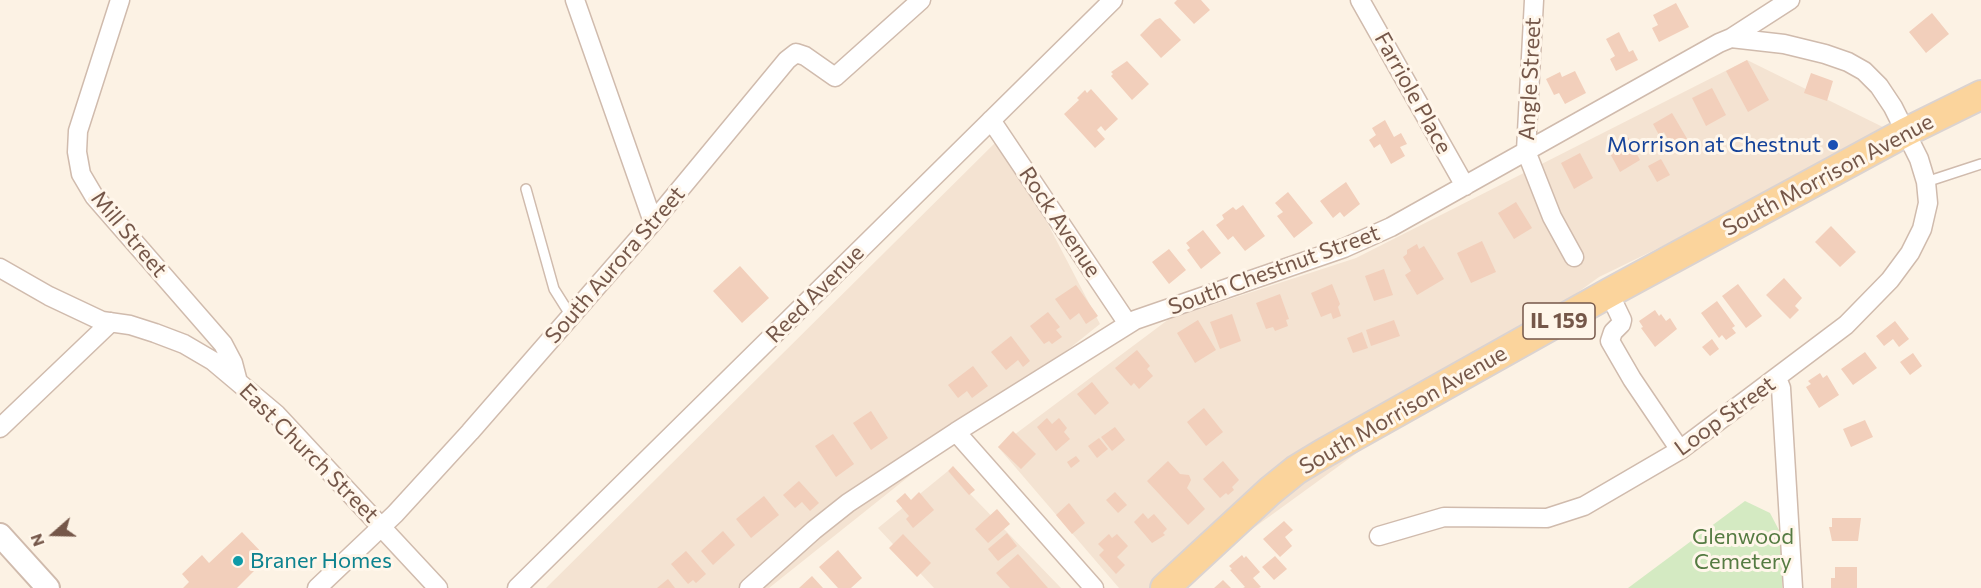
<!DOCTYPE html>
<html>
<head>
<meta charset="utf-8">
<style>
  body { margin:0 }
  #map { position:relative; width:1981px; height:588px; overflow:hidden; background:#fcf2e4; font-family:Commissioner,sans-serif }
  canvas { display:block }
  .north { position:absolute; left:24px; top:504px; width:60px; height:60px; -webkit-text-stroke:4px #fff6ea; paint-order:stroke; rotate:250deg; font-size:16px; font-weight:700; line-height:24px; text-align:center; color:#755749 }
  .north::after { content:''; display:block; margin:auto; width:21px; height:27px; background:#755749; clip-path:polygon(50% 0,100% 100%,50% 72%,0 100%) }
</style>
</head>
<body>
<div id="map">
<canvas width="1981" height="588"></canvas>
<div class="north">N</div>
</div>
<script>
const context = document.querySelector('canvas').getContext('2d');
context.lineJoin = 'round';
function paint(path, color) {
  context.fillStyle = color;
  context.fill(path, 'evenodd');
}
function poly(rows) {
  const path = new Path2D();
  for (const r of rows) {
    path.moveTo(r[0], r[1]);
    for (let i = 2; i < r.length; i += 2) path.lineTo(r[i], r[i + 1]);
  }
  return path;
}
function trace(path, color, width, dash) {
  context.strokeStyle = color;
  context.lineWidth = width;
  context.lineCap = dash ? 'butt' : 'round';
  context.setLineDash(dash || []);
  context.stroke(path);
}
function drawText(font, color, halo, rows, align = 'center') {
  context.font = font + ' Commissioner,sans-serif';
  context.lineWidth = 6;
  context.setLineDash([]);
  context.textBaseline = 'middle';
  context.strokeStyle = halo;
  context.fillStyle = color;
  for (const [text, x, y, turn = 0] of rows) {
    context.save();
    context.translate(x, y);
    context.rotate((+turn || 0) * Math.PI / 180);
    context.textAlign = isNaN(turn) ? turn : align;
    if (halo) context.strokeText(text, 0, 0);
    context.fillText(text, 0, 0);
    context.restore();
  }
}
const residential = poly([
  [1747,60,1895,133,1599,277,1171,588,1119,588,998,447,1169,319,1356,258],
  [1002,136,1100,324,769,588,546,588],
  [948,471,1061,588,934,588,878,528]
]);
const green = poly([
  [1745,501,1770,513,1782,536,1782,588,1628,588]
]);
const building = poly([
  [1177,0,1201,0,1210,10,1194,24,1174,3],
  [1676,3,1689,27,1659,42,1652,28,1658,25,1653,15],
  [1932,13,1949,34,1926,53,1909,32],
  [1160,18,1181,40,1161,58,1140,35,1155,20],
  [1619,32,1629,52,1633,50,1638,60,1616,71,1610,59,1615,56,1606,39],
  [1747,60,1769,100,1748,112,1726,71],
  [1127,61,1149,84,1132,100,1111,76,1113,74,1111,72],
  [1575,71,1586,93,1565,104,1559,93,1554,95,1546,79,1560,72,1562,77],
  [1811,73,1833,81,1827,101,1804,93],
  [1712,88,1726,115,1706,126,1692,98],
  [1091,89,1118,119,1105,131,1101,126,1097,130,1105,139,1095,148,1064,114,1079,100,1077,98,1085,90,1087,93],
  [1672,113,1689,142,1674,150,1664,132,1659,135,1653,124],
  [1385,120,1394,137,1401,133,1407,144,1400,147,1405,156,1391,164,1380,144,1374,148,1369,140,1376,135,1372,128],
  [1628,137,1640,160,1620,172,1607,148],
  [1580,153,1593,178,1574,189,1561,163],
  [1661,159,1670,175,1657,182,1648,166],
  [1346,182,1360,204,1344,217,1340,212,1333,218,1320,201],
  [1288,192,1313,223,1294,238,1277,216,1283,212,1275,203],
  [1516,202,1532,228,1514,239,1498,213],
  [1243,205,1265,236,1245,251,1233,236,1228,240,1216,225,1224,219,1222,215,1233,207,1236,210],
  [1831,226,1856,252,1840,267,1815,242],
  [1203,230,1221,253,1201,269,1187,250,1190,248,1186,243],
  [1482,241,1496,272,1471,283,1457,253],
  [1417,244,1419,249,1424,246,1444,279,1417,295,1405,275,1411,271,1403,257,1407,254,1407,250],
  [1169,249,1186,270,1169,284,1152,262],
  [740,266,769,298,742,323,713,291],
  [1384,269,1393,295,1374,301,1365,276],
  [1784,278,1802,298,1795,306,1799,310,1790,319,1766,295],
  [1332,284,1340,304,1338,307,1341,316,1333,319,1331,313,1321,317,1311,293],
  [1738,284,1762,316,1746,328,1722,296],
  [1076,285,1098,316,1086,324,1079,313,1070,320,1055,299],
  [1280,294,1289,319,1286,320,1288,326,1275,331,1273,327,1266,329,1256,303],
  [1717,301,1735,326,1732,328,1736,333,1726,340,1722,335,1719,338,1701,313],
  [1655,310,1659,316,1661,314,1666,321,1670,318,1677,329,1655,347,1641,328,1643,327,1639,321],
  [1048,312,1060,327,1056,330,1062,337,1052,344,1049,341,1044,344,1030,326],
  [1232,314,1241,341,1220,349,1210,322],
  [1198,320,1216,350,1195,363,1177,333],
  [1394,320,1400,336,1371,346,1366,330],
  [1895,321,1909,339,1899,347,1893,339,1884,346,1876,336],
  [1362,332,1368,348,1353,353,1347,338],
  [1011,336,1030,361,1023,367,1018,360,1006,370,991,352],
  [1712,339,1719,349,1710,356,1702,347],
  [1137,350,1150,366,1147,369,1153,376,1139,389,1134,383,1131,386,1115,368],
  [1865,352,1877,368,1853,385,1841,369],
  [1913,353,1922,366,1910,375,1900,362],
  [973,366,988,386,972,398,967,391,958,398,948,385],
  [1820,373,1823,378,1827,375,1839,395,1819,408,1806,387,1811,384,1808,381],
  [1092,382,1109,403,1095,415,1077,394],
  [1204,408,1223,432,1206,446,1187,422],
  [871,411,888,438,871,450,853,423],
  [1047,418,1052,424,1059,418,1067,428,1064,432,1070,439,1056,451,1037,427],
  [1865,420,1873,437,1851,447,1843,429],
  [1115,427,1125,440,1112,451,1101,437],
  [1013,431,1036,454,1021,469,998,447],
  [833,434,854,464,836,477,815,446],
  [1099,438,1108,449,1097,458,1088,446],
  [1076,456,1080,461,1071,468,1067,462],
  [1168,461,1180,474,1189,475,1191,480,1187,488,1205,509,1188,525,1147,481],
  [1223,461,1239,480,1232,487,1234,490,1228,495,1226,493,1220,498,1203,479],
  [953,466,975,490,969,495,948,471],
  [799,481,819,503,810,511,802,502,795,508,783,495],
  [919,492,934,510,913,528,906,519,909,516,896,501,905,493,911,500],
  [1115,492,1127,505,1118,513,1106,500],
  [764,496,779,515,751,538,736,519],
  [1069,503,1085,523,1072,534,1056,515],
  [997,509,1010,524,988,543,975,529],
  [1143,513,1148,519,1154,514,1167,529,1163,533,1165,535,1152,543,1134,522],
  [1832,518,1861,518,1858,541,1832,541,1829,527,1832,527],
  [1284,521,1293,530,1285,537,1292,546,1280,557,1263,539],
  [723,531,735,545,713,565,701,551],
  [242,532,267,558,237,588,183,588,189,582,182,574,202,555,209,563],
  [1007,533,1017,546,998,561,988,549],
  [903,534,931,563,917,577,889,548],
  [1109,534,1112,538,1117,534,1128,546,1117,557,1125,565,1116,574,1099,555,1104,550,1098,544],
  [838,550,862,578,851,588,838,588,819,567],
  [686,551,706,574,696,583,693,580,688,584,671,564],
  [1018,554,1048,588,1010,588,996,573],
  [1242,555,1244,558,1246,556,1260,572,1253,578,1261,587,1259,588,1243,588,1245,587,1230,570,1232,569,1229,566],
  [1275,556,1287,569,1274,580,1262,567],
  [1835,567,1857,567,1857,588,1831,588,1831,578,1835,578],
  [812,576,823,588,799,588],
  [668,579,675,588,657,588],
  [1223,580,1231,588,1214,588]
]);
const service = poly([
  [1926,182,1981,164],
  [526,189,554,289,571,316]
]);
const minor = poly([
  [120,0,78,131,77,152,81,174,94,196,223,344,233,363,238,382],
  [575,0,653,222],
  [1360,0,1465,186],
  [1534,0,1526,151,1552,217,1574,257],
  [1731,38,1790,0],
  [991,120,1128,324],
  [0,268,49,296,102,321,130,325,155,333,184,344,213,361,276,414,438,588],
  [1609,293,1622,320,1621,324,1613,332,1610,341,1632,379,1680,450],
  [1777,378,1781,388,1793,588],
  [0,428,111,322],
  [956,432,1094,588],
  [317,588,395,514,470,432,653,222,787,60,796,53,805,56,835,77,921,0],
  [517,588,1113,0],
  [749,588,814,530,848,503,956,432,1135,320,1344,248,1391,227,1719,43,1731,38,1784,44,1825,54,1848,62,1864,71,1879,86,1893,107,1919,159,1926,182,1928,203,1922,229,1910,253,1890,280,1846,325,1680,450,1584,506,1547,518,1444,517,1379,536]
]);
const tertiary = poly([
  [0,535,48,588]
]);
const primary = poly([
  [1165,588,1270,491,1296,470,1324,453,1609,293,1906,132,1981,95]
]);
const markers = [
  [1833,145,6,"#1a4fb4"],
  [238,561,6,"#0f9aa8"]
];
const shields = [
  [1559,321,72]
];
const shieldNames = [
  ["IL 159",1559,321]
];
const streetNames = [
  ["Angle Street",1530,79,-87],
  ["Farriole Place",1413,93,61],
  ["South Morrison Avenue",1828,175,-28],
  ["Rock Avenue",1060,222,56],
  ["Mill Street",129,234,50],
  ["South Aurora Street",615,265,-49],
  ["South Chestnut Street",1274,270,-20],
  ["Reed Avenue",815,294,-45],
  ["South Morrison Avenue",1403,410,-30],
  ["Loop Street",1725,416,-36],
  ["East Church Street",309,453,45]
];
const transitNames = [
  ["Morrison at Chestnut",1821,145]
];
const parkNames = [
  ["Glenwood",1743,537],
  ["Cemetery",1743,562]
];
const cultureNames = [
  ["Braner Homes",250,561]
];
paint(residential, '#f4e3d2');
paint(green, '#d4eac2');
paint(building, '#f2cfbb');
trace(service, '#d0bbad', 12);
trace(minor, '#d0bbad', 21);
trace(tertiary, '#d0bbad', 26);
trace(primary, '#dbd3d0', 32);
trace(service, '#fff', 9);
trace(minor, '#fff', 18);
trace(tertiary, '#fff', 22);
trace(primary, '#fbd49c', 28);
for (const [x, y, r, color] of markers) {
  const dot = new Path2D();
  dot.arc(x, y, r, 0, 2 * Math.PI);
  context.fillStyle = color;
  context.fill(dot);
  trace(dot, '#fff6ea', 2);
}
for (const [x, y, w] of shields) {
  const box = new Path2D();
  box.roundRect(x - w / 2, y - 18, w, 36, 4.5);
  context.fillStyle = '#fff6ea';
  context.fill(box);
  trace(box, '#755749', 1.5);
}
drawText('bold 21px', '#755749', null, shieldNames);
drawText('22px', '#755749', '#fff6ea', streetNames);
drawText('22px', '#164399', '#fff6ea', transitNames, 'right');
drawText('22px', '#557b42', '#fff6ea', parkNames);
drawText('22px', '#0d838f', '#fff6ea', cultureNames, 'left');
</script>
</body>
</html>
